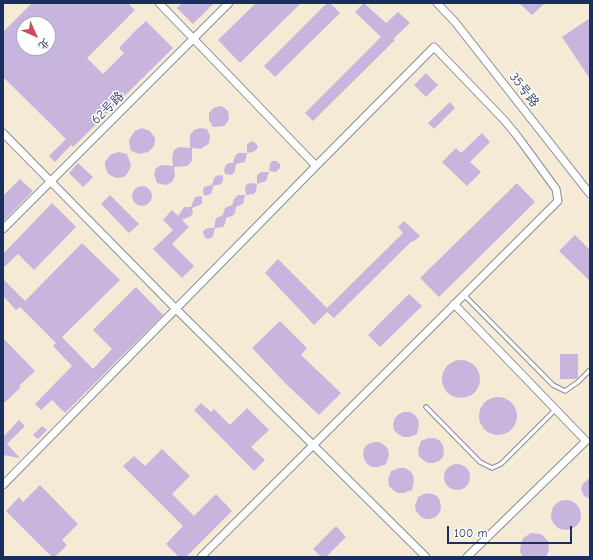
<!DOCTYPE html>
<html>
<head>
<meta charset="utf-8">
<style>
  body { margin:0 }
  #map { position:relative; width:593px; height:560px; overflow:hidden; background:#f5ead5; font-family:"Comic Neue","LXGW WenKai TC",sans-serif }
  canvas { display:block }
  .frame { position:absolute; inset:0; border:4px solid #1b2f5e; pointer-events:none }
  .north { position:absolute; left:16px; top:16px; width:40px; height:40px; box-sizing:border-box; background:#fff; border:1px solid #a4acbf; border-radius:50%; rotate:135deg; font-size:11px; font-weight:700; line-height:16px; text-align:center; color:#1b2f5e }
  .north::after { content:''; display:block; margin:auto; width:14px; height:18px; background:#d1495b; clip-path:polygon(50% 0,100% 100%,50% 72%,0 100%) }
  .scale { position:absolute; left:447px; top:526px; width:125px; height:18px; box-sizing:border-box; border:2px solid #1b2f5e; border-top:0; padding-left:5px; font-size:12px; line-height:14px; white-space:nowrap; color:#1b2f5e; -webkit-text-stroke:3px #fff; paint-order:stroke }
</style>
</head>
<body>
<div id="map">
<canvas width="593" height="560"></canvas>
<div class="frame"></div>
<div class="north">北</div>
<div class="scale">100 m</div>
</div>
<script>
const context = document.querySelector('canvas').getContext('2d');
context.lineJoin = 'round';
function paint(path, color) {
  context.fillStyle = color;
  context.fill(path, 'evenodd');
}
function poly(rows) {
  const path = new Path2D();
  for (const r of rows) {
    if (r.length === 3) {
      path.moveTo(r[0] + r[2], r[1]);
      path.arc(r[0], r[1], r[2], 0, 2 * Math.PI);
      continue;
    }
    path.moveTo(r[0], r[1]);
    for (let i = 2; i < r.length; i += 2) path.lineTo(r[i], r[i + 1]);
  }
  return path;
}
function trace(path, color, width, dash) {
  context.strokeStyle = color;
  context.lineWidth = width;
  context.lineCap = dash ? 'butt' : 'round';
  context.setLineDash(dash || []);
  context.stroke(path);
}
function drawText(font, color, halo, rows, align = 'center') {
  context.font = font + ' "Comic Neue","LXGW WenKai TC",sans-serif';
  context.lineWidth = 3;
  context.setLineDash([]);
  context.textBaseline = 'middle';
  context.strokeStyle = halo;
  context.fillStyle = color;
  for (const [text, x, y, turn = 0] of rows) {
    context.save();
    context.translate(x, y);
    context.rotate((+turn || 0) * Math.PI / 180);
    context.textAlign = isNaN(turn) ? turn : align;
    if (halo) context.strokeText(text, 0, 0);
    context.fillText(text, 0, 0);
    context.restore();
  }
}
const building = poly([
  [32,3,128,3,135,10,87,58,103,74,124,53,119,48,135,31,146,21,173,48,73,147,71,145,55,162,49,156,66,139,3,77,3,32],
  [24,24,48,24,48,48,24,48],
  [182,3,214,3,193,24,177,8],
  [256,3,301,3,240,63,218,40],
  [327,3,330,3,340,13,275,77,264,66],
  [364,3,386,23,398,12,410,23,393,39,395,40,313,121,305,113,381,37,355,12],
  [519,3,545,3,532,15],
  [590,18,590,79,562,37],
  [426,73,438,85,426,97,414,85],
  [450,102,455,108,434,129,428,123],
  [220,106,223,107,228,111,229,118,228,121,224,126,213,127,209,120,209,113,213,108],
  [142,128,150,131,155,138,155,142,154,146,148,152,140,154,131,151,129,142,130,138,135,131],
  [200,128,207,129,210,136,209,143,207,145,201,149,192,148,192,161,187,166,174,167,175,176,172,182,166,185,157,183,154,174,156,168,162,165,173,166,172,157,174,150,179,147,190,148,190,135,194,130],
  [482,133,490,142,470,162,481,172,467,186,442,162,456,148,461,153],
  [251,141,256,143,258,147,256,150,253,152,247,153,245,162,236,164,235,171,233,174,230,175,225,174,224,169,226,165,229,163,233,163,235,156,238,153,247,153,247,145],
  [118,152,127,154,130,162,131,166,127,174,124,177,116,178,108,174,105,166,105,162,110,155],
  [272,161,276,161,280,164,280,168,276,172,269,171,270,164],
  [78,163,93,177,83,187,69,173],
  [261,172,269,172,266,181,257,184,256,191,254,194,246,195,245,189,246,185,250,183,257,184,257,175],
  [223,175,223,181,221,184,213,186,212,192,211,194,204,196,203,190,204,187,212,185,214,178,216,176],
  [20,179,33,191,3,222,3,196],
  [517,183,535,202,439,297,420,278],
  [142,196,10],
  [110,195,139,224,129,233,101,204],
  [238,195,245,195,243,204,236,207,235,213,232,216,226,218,225,224,223,227,215,228,213,237,208,239,205,238,203,233,204,230,208,228,214,228,216,218,223,215,225,208,232,205,234,199],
  [202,196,202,204,192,208,193,212,191,216,182,220,189,227,172,244,194,266,182,278,153,249,173,230,163,220,172,210,178,216,184,207,191,207,195,197],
  [52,203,76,227,34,270,18,254,3,268,3,254],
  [404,221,420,236,413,242,412,241,334,318,327,312,314,325,265,273,278,259,327,308,403,233,398,227],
  [575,235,590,250,590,281,559,251],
  [82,243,120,280,62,337,93,369,112,349,93,330,136,287,163,315,65,413,52,400,41,410,35,404,72,366,53,346,56,343,20,307,16,310,3,296,3,279,25,301],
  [409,294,422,306,380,347,368,335],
  [280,321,307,348,301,355,341,393,319,415,286,384,252,348],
  [3,338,35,371,19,386,21,387,3,404],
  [560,354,578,354,578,378,576,379,560,379],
  [461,379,19],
  [498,416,19],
  [201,403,211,412,214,409,230,425,247,408,269,430,251,447,265,460,254,471,194,410],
  [404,412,410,412,415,415,418,419,419,425,417,434,409,437,403,437,398,434,394,430,393,424,395,418,399,414],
  [19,420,25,426,7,444,20,458,3,455,3,437],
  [42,426,47,430,38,439,33,435],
  [429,438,435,438,440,441,443,446,444,451,443,457,439,461,434,463,428,463,423,460,419,456,418,450,421,441],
  [374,442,379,442,384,445,388,449,389,455,386,464,378,467,372,467,367,464,364,459,363,454,364,448,368,444],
  [162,449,190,476,172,494,194,516,216,494,232,511,186,557,179,557,166,544,183,526,123,466,134,456,145,466],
  [457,477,13],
  [399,468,405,468,410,471,413,475,414,481,412,490,404,493,398,493,393,490,389,486,388,480,391,471],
  [590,477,590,499,584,496,581,489,583,484],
  [40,485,78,524,62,540,67,545,55,557,52,557,6,511,19,497,23,502],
  [426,493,432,494,437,496,440,501,441,507,440,512,436,517,430,519,425,519,420,516,416,511,415,506,418,497],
  [566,515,15],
  [336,526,346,537,326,557,321,557,313,549],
  [531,533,541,534,548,541,549,550,546,557,523,557,520,552,521,543,523,538]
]);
const lane = poly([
  [464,295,553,385,565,391,578,382,590,370],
  [426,407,480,462,492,468,501,464,556,409]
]);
const street = poly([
  [159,3,316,166],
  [437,3,455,22,590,194],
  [3,133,176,309,426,557],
  [3,229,229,3],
  [454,304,586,441,467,557],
  [3,485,316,166,434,47,505,121,518,137,556,189,558,201,201,557]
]);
const streetNames = [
  ["35号路",524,90,52],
  ["62号路",108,108,-45]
];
paint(building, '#c8b5de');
trace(lane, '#888c9a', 5.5);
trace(street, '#888c9a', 9);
trace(lane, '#fff', 3.5);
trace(street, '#fff', 7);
drawText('13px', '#1b2f5e', '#fff', streetNames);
</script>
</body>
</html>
